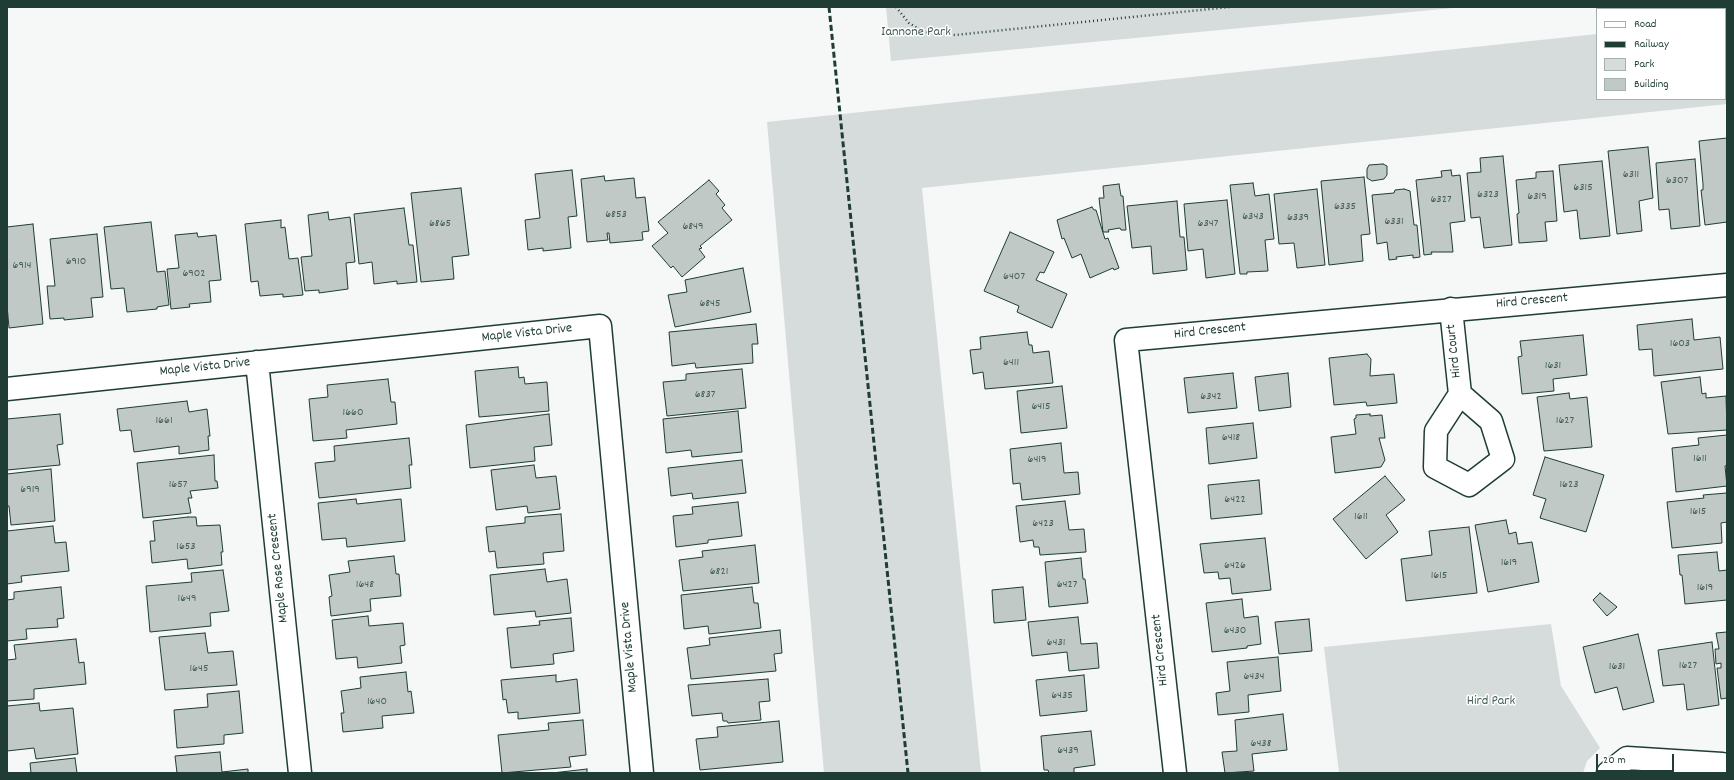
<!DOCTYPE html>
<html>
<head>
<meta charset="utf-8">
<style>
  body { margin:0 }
  #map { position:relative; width:1734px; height:780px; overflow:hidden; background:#f6f7f7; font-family:Dekko,sans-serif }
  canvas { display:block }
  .frame { position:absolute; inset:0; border:8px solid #1f3d34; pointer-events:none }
  .legend { position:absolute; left:1596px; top:8px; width:130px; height:92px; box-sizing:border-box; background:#fff; border:1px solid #a5b1ae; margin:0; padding:5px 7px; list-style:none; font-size:12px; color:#1f3d34 }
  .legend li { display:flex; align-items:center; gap:8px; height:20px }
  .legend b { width:20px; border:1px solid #a5b1ae }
  .scale { position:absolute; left:1596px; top:754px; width:78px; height:18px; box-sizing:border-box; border:2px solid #1f3d34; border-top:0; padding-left:5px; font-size:12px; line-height:14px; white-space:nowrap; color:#1f3d34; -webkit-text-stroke:3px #fff; paint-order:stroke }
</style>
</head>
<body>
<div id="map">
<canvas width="1734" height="780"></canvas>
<div class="frame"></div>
<ul class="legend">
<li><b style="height:5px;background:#fff"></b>Road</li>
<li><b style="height:5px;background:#1f3d34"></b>Railway</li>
<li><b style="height:11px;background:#d6dcdb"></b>Park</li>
<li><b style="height:11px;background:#c0c9c6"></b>Building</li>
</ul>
<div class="scale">20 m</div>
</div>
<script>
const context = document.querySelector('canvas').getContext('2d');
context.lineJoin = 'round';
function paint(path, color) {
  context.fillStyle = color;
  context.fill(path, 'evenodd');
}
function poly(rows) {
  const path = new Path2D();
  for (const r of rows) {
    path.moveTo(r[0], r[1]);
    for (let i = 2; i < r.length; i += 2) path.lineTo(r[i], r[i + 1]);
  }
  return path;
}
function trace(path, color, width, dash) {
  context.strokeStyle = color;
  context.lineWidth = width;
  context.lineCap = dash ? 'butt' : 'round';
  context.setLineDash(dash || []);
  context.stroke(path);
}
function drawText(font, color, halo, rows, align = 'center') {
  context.font = font + ' Dekko,sans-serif';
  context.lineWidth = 3;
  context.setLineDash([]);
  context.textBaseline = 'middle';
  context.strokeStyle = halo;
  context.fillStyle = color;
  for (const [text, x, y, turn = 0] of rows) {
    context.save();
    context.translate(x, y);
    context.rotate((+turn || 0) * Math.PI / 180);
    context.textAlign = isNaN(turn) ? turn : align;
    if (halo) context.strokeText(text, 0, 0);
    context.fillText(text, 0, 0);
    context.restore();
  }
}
const green = poly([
  [886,7,1464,7,891,61],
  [1725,20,1727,20,1727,104,922,188,981,773,824,773,767,122,1597,34,1597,99,1725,99],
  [1551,624,1561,686,1600,748,1587,761,1583,773,1339,773,1324,647]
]);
const building = poly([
  [1727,138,1727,222,1705,225,1701,190,1703,190,1703,184,1699,141,1727,138],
  [1648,147,1653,198,1639,201,1642,231,1617,234,1608,151,1648,147],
  [1503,156,1512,245,1484,248,1480,217,1471,218,1467,173,1481,172,1480,158,1503,156],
  [1695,159,1700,226,1671,229,1669,209,1659,210,1656,163,1695,159],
  [1602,161,1610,236,1580,239,1577,210,1564,212,1559,165,1602,161],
  [1383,164,1387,166,1387,175,1384,179,1372,181,1367,178,1367,169,1369,165,1383,164],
  [572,170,577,216,568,217,571,248,543,251,543,248,528,250,525,220,540,218,535,174,572,170],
  [1451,170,1452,176,1460,175,1465,221,1450,223,1453,252,1431,252,1432,254,1424,255,1416,180,1442,177,1441,171,1451,170],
  [1553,171,1557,221,1545,222,1547,241,1519,243,1517,214,1519,213,1516,180,1536,178,1536,172,1553,171],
  [604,176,605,181,634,178,636,198,645,197,649,231,642,232,643,240,610,243,609,233,607,233,608,240,587,242,581,179,604,176],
  [1364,177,1370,234,1361,235,1363,261,1329,265,1321,181,1364,177],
  [709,180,719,191,716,194,725,205,722,208,732,220,700,246,702,248,699,249,705,257,682,277,673,266,671,268,652,246,668,233,658,222,709,180],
  [1253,183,1255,196,1269,194,1274,239,1265,240,1268,271,1247,272,1247,274,1240,274,1230,185,1253,183],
  [1119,184,1121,196,1123,196,1126,230,1121,230,1120,228,1108,230,1109,232,1103,232,1099,198,1104,198,1103,186,1119,184],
  [461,188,469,255,452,257,454,279,421,282,411,193,461,188],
  [1317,189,1325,265,1297,268,1294,243,1279,244,1274,194,1317,189],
  [1404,189,1410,191,1414,225,1417,225,1420,257,1413,258,1413,255,1396,257,1397,259,1389,260,1387,242,1377,244,1372,195,1394,193,1395,190,1404,189],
  [1227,200,1235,274,1206,278,1203,249,1188,251,1184,204,1227,200],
  [1177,201,1180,237,1184,237,1187,270,1153,274,1151,246,1132,248,1127,206,1177,201],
  [1092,207,1094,210,1096,210,1105,239,1108,238,1119,268,1114,270,1113,268,1090,278,1081,254,1072,258,1064,238,1062,239,1057,220,1092,207],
  [404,208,409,245,413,245,417,282,397,284,397,281,374,284,372,262,359,264,354,214,404,208],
  [328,212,329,220,350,217,355,262,346,263,348,289,319,293,319,290,305,291,301,257,312,256,308,215,328,212],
  [281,220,281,228,285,227,289,259,298,258,303,295,283,297,283,294,260,296,258,281,251,282,245,224,281,220],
  [151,222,157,272,165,271,169,305,157,307,157,309,127,312,124,288,111,289,104,227,151,222],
  [33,224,43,324,9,328,7,305,7,227,33,224],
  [1010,232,1054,252,1044,273,1040,272,1036,280,1067,294,1052,328,1017,312,1019,306,984,291,1010,232],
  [197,233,198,237,216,235,221,280,209,281,211,302,189,304,190,307,171,309,167,269,179,268,175,235,197,233],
  [97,234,103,297,91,298,93,317,64,320,64,318,50,319,47,286,55,286,50,239,97,234],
  [743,268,751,312,675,327,668,295,687,292,685,280,743,268],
  [1692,319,1694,340,1720,337,1723,369,1654,376,1652,349,1639,350,1637,325,1692,319],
  [756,324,758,344,752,344,753,363,696,368,695,363,672,366,669,332,756,324],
  [1027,332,1029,345,1032,345,1033,353,1049,351,1053,383,985,389,983,372,973,374,970,350,981,349,980,337,1027,332],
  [1583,335,1587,375,1553,379,1554,391,1522,394,1518,357,1522,356,1520,341,1583,335],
  [1367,354,1371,359,1370,376,1394,374,1397,403,1367,406,1366,402,1334,405,1329,358,1367,354],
  [518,367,519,378,524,377,525,384,547,382,549,411,479,417,475,371,518,367],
  [742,369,746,408,667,416,663,382,686,380,686,374,742,369],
  [1233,373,1237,408,1188,413,1184,378,1233,373],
  [1288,373,1291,407,1259,411,1255,377,1288,373],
  [1700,377,1702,394,1706,393,1706,398,1726,396,1727,430,1668,434,1661,382,1700,377],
  [388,379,391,402,395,402,397,424,346,430,347,438,313,441,309,399,328,397,327,385,388,379],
  [1062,386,1067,428,1021,433,1017,391,1062,386],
  [1569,393,1570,399,1587,397,1592,447,1544,451,1537,397,1569,393],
  [187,401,189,412,207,409,210,436,208,436,209,450,179,454,179,446,134,452,131,430,120,431,117,409,187,401],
  [738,411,742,452,692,457,691,450,666,453,663,419,738,411],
  [60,414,63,444,57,445,60,465,7,470,7,419,60,414],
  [549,414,552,445,534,447,535,461,470,468,466,425,549,414],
  [1370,414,1370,416,1382,415,1385,438,1379,438,1385,460,1381,467,1335,473,1331,437,1356,434,1354,419,1356,418,1356,415,1370,414],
  [1253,423,1257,458,1209,464,1206,428,1253,423],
  [1727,435,1727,465,1725,466,1727,486,1676,492,1672,448,1699,445,1698,438,1727,435],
  [409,438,412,465,409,465,411,488,319,498,315,463,335,461,334,446,409,438],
  [1061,443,1064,473,1078,472,1080,494,1022,500,1020,483,1013,484,1010,449,1061,443],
  [214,455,215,481,217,481,218,488,190,491,192,498,188,498,191,513,143,518,137,463,214,455],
  [1545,457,1604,475,1586,532,1540,518,1546,499,1533,495,1545,457],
  [742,460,746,493,693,499,692,493,671,496,668,468,742,460],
  [534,465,536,478,556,476,560,509,528,513,527,506,496,510,491,470,534,465],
  [51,469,55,521,11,525,9,506,7,506,7,474,51,469],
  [1385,476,1405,500,1386,515,1398,532,1366,559,1333,519,1385,476],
  [1259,480,1262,514,1211,519,1208,485,1259,480],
  [1727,493,1727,522,1721,523,1722,543,1672,548,1667,502,1704,498,1703,495,1727,493],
  [356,499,357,504,401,499,405,541,347,547,346,538,322,540,318,503,356,499],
  [1065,501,1069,530,1084,529,1086,552,1040,555,1039,547,1034,547,1033,540,1020,542,1016,506,1065,501],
  [738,502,742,536,708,540,708,543,676,547,673,516,693,514,692,507,738,502],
  [561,514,564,551,543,553,544,564,497,568,495,551,489,552,486,527,525,523,525,517,561,514],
  [188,517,196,517,197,526,220,525,223,552,221,552,222,565,188,569,187,559,152,563,150,541,155,541,153,521,188,517],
  [1506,520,1509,534,1516,532,1518,544,1532,542,1539,582,1488,592,1475,525,1506,520],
  [53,526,55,543,66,542,69,571,21,576,22,582,7,584,7,531,53,526],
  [1469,527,1477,593,1406,601,1401,559,1432,555,1429,531,1469,527],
  [1265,538,1271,590,1232,594,1230,578,1219,579,1218,572,1204,573,1200,544,1265,538],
  [755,545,759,583,683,591,679,560,703,557,702,551,755,545],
  [1717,552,1719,571,1727,570,1727,600,1685,604,1682,575,1680,575,1678,555,1717,552],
  [394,556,396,574,399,574,401,596,370,599,371,611,331,616,329,597,332,596,329,575,350,572,348,561,394,556],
  [1081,558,1083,579,1085,579,1088,603,1049,607,1045,562,1081,558],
  [545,569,547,582,567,579,571,613,536,617,535,611,494,615,490,575,545,569],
  [223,570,229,611,210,613,211,626,150,632,146,586,192,582,191,573,223,570],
  [61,587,64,618,57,619,58,627,26,629,27,639,7,641,7,600,14,599,14,592,61,587],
  [752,587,754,603,758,603,761,628,709,634,708,626,684,629,681,595,752,587],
  [1023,587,1026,620,994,623,992,590,1023,587],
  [1600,593,1617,607,1607,616,1593,600,1600,593],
  [1242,599,1244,618,1258,616,1261,644,1247,646,1247,648,1212,652,1206,603,1242,599],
  [368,616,369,626,403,623,405,645,400,646,402,663,358,668,357,657,336,659,332,620,368,616],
  [1078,617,1081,644,1097,643,1099,668,1069,671,1067,652,1032,656,1028,622,1078,617],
  [571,618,574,651,553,654,554,664,511,668,507,628,540,625,539,621,571,618],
  [1309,619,1312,651,1279,654,1275,622,1309,619],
  [780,630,782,653,774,654,776,671,691,679,687,648,710,645,709,638,780,630],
  [1727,632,1727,698,1721,699,1717,668,1721,668,1721,663,1716,664,1715,649,1719,649,1716,633,1727,632],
  [205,633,208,653,233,651,237,685,165,690,159,637,205,633],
  [1638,634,1654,702,1623,710,1617,687,1595,693,1583,647,1638,634],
  [76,639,79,663,84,662,86,684,34,689,34,699,7,701,7,660,16,659,14,645,76,639],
  [1712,642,1719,705,1687,710,1684,684,1663,686,1658,650,1712,642],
  [1278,657,1281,691,1248,695,1249,712,1218,715,1216,693,1230,691,1227,662,1278,657],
  [406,672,408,692,411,691,414,713,382,716,383,728,343,732,341,713,344,713,341,691,361,688,360,677,406,672],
  [556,675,556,682,577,679,580,713,518,719,518,712,508,713,506,699,503,700,501,680,556,675],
  [1084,675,1087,711,1040,716,1036,680,1084,675],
  [768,679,770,701,759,702,761,720,728,723,727,721,723,721,722,713,692,716,688,685,768,679],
  [239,691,243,733,224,735,224,744,177,748,174,710,208,707,207,694,239,691],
  [39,703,40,711,73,708,78,754,36,759,34,748,7,751,7,706,39,703],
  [1283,714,1287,750,1252,754,1254,771,1225,773,1222,752,1237,751,1235,720,1283,714],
  [583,720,586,755,569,757,571,767,502,773,498,735,549,730,548,723,583,720],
  [779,721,783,762,700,770,696,739,718,737,717,727,779,721],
  [1091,731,1095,765,1074,768,1074,773,1049,773,1048,770,1044,770,1041,736,1091,731],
  [220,752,222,772,248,769,248,773,177,773,175,756,220,752],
  [75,758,77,773,31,773,30,763,75,758],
  [587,769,587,773,552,773,587,769]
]);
const path = poly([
  [896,7,909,23,924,32,955,35,1230,7]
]);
const street = poly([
  [1451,309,1460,394,1436,431,1435,467,1469,485,1503,459,1491,421,1460,394],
  [257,362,300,773],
  [7,389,600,326,642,773],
  [1175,773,1126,340,1727,285],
  [1608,773,1627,758,1722,764]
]);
const rail = poly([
  [829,7,908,773]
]);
const numberNames = [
  ["6311",1631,175],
  ["6307",1677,181],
  ["6315",1583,188],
  ["6323",1488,195],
  ["6319",1537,197],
  ["6327",1441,200],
  ["6335",1345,207],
  ["6853",616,215],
  ["6343",1253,217],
  ["6339",1298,218],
  ["6331",1394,222],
  ["6865",440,224],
  ["6347",1208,224],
  ["6849",693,227],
  ["6910",76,262],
  ["6914",22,266],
  ["6902",194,274],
  ["6407",1014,277],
  ["6845",710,304],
  ["1603",1680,344],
  ["6411",1011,363],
  ["1631",1553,366],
  ["6837",705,395],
  ["6342",1211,397],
  ["6415",1041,407],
  ["1660",353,413],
  ["1661",164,421],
  ["1627",1565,421],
  ["6418",1231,438],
  ["1611",1700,459],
  ["6419",1037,460],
  ["1657",178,485],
  ["1623",1569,485],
  ["6919",30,490],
  ["6422",1235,500],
  ["1615",1698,512],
  ["1611",1361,517],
  ["6423",1043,524],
  ["1653",186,547],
  ["1619",1509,563],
  ["6426",1235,566],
  ["6821",719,572],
  ["1615",1439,576],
  ["1648",365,585],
  ["6427",1067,585],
  ["1619",1705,588],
  ["1649",187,599],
  ["6430",1235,631],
  ["6431",1056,643],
  ["1627",1688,666],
  ["1631",1617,667],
  ["1645",199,669],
  ["6434",1254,677],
  ["6435",1062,696],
  ["1640",377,702],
  ["6438",1261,744],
  ["6439",1068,751]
];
const parkNames = [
  ["Iannone Park",916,33],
  ["Hird Park",1491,702]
];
const streetNames = [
  ["Hird Crescent",1532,302,-5],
  ["Hird Crescent",1210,332,-6],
  ["Maple Vista Drive",527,334,-6],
  ["Hird Court",1455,351,-96],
  ["Maple Vista Drive",205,368,-6],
  ["Maple Rose Crescent",279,568,-96],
  ["Maple Vista Drive",630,647,-95],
  ["Hird Crescent",1161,650,-96]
];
paint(green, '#d6dcdb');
paint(building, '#c0c9c6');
trace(building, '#1f3d34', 1);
trace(street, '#1f3d34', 25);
trace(path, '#1f3d34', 2.5, [1, 3]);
trace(street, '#fff', 22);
trace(rail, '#1f3d34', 3, [6, 3]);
drawText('12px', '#476058', null, numberNames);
drawText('14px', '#445d55', '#fff', parkNames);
drawText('14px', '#1f3d34', '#fff', streetNames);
</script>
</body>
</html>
